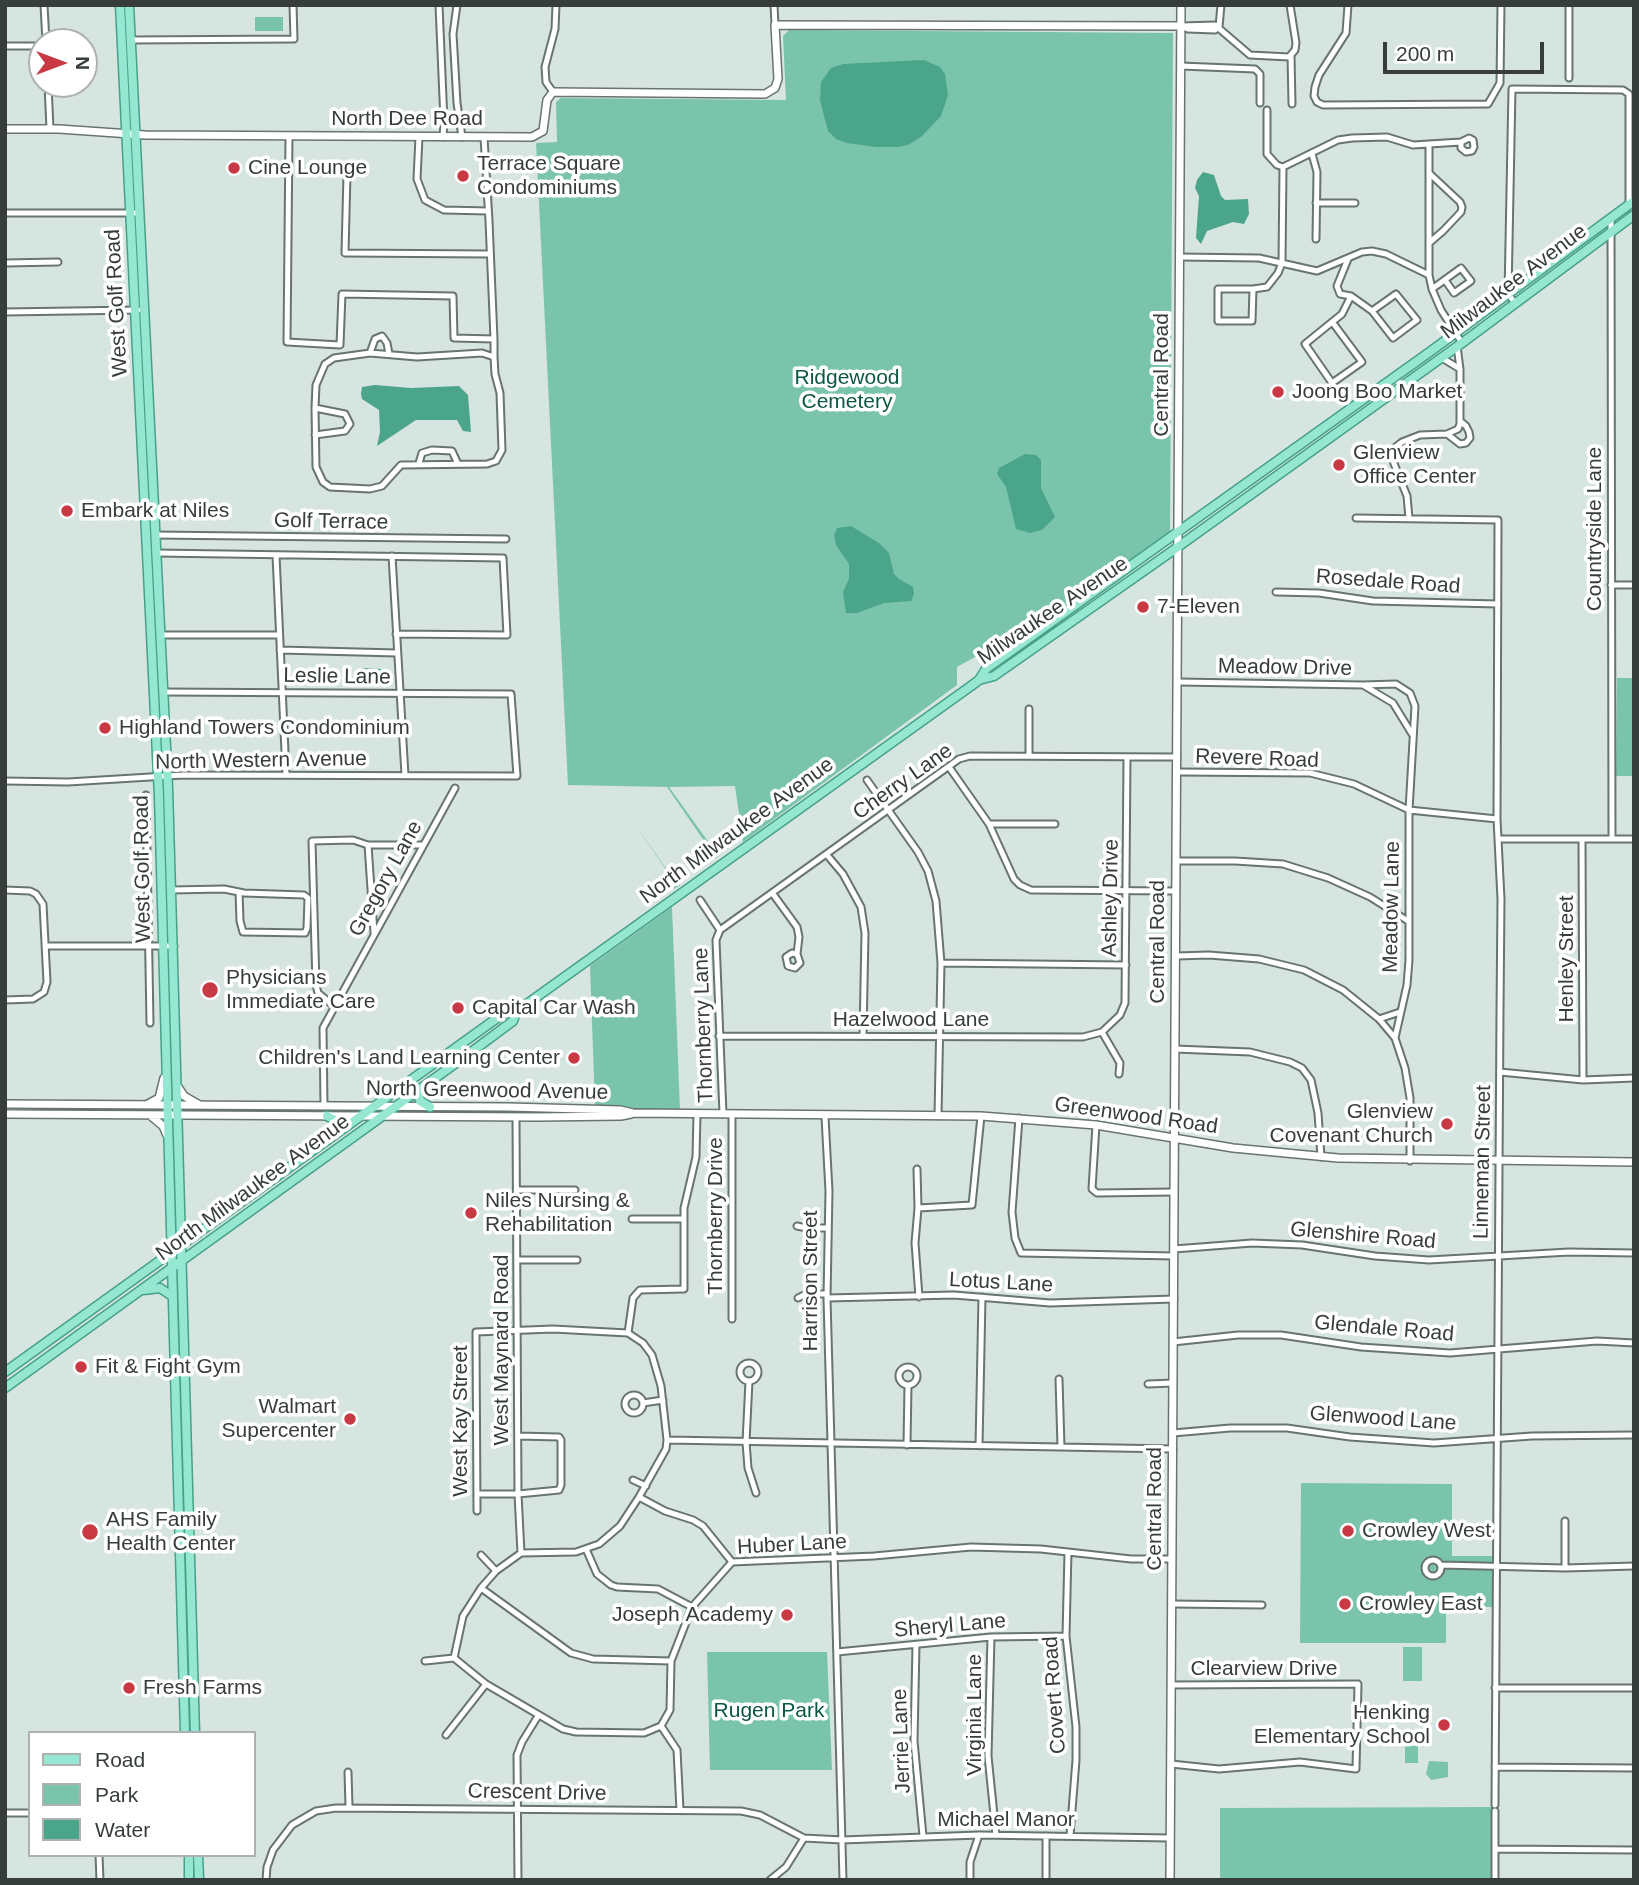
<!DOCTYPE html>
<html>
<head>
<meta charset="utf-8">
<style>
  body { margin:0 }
  #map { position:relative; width:1639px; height:1885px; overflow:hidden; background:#d7e5e0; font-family:Arial,sans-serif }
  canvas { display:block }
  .frame { position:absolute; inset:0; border:7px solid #373d3b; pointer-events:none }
  .legend { position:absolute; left:28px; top:1731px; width:228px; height:126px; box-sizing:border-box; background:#fff; border:2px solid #afb1b1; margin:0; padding:9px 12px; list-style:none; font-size:21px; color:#373d3b }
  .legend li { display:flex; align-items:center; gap:14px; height:35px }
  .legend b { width:35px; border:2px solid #afb1b1 }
  .north { position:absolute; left:28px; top:28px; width:70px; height:70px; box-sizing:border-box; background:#fff; border:2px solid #afb1b1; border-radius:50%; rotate:90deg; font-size:19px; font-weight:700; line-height:28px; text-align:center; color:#373d3b }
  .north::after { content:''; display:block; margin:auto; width:24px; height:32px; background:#c93943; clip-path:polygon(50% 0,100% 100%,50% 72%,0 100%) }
  .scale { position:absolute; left:1383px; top:42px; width:161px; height:32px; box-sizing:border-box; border:4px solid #373d3b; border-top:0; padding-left:9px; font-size:21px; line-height:24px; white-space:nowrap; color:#373d3b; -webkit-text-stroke:5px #fff; paint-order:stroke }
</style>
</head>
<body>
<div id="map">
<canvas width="1639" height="1885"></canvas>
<div class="frame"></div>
<ul class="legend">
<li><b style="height:9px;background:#96e7d1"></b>Road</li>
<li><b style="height:19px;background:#7bc4ac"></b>Park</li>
<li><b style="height:19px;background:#4ba58b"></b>Water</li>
</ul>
<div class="north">N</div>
<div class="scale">200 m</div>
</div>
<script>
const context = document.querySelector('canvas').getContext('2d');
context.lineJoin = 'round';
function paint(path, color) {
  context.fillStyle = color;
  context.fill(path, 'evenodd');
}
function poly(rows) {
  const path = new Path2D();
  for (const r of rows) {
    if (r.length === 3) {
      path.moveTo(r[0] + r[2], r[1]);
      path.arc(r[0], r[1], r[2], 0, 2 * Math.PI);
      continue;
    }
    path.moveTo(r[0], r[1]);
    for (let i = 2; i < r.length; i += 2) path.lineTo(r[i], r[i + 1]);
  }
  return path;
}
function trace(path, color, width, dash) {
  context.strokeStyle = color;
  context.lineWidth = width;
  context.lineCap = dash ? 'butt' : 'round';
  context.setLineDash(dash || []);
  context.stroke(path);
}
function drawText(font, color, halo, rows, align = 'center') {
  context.font = font + ' Arial,sans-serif';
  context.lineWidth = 7;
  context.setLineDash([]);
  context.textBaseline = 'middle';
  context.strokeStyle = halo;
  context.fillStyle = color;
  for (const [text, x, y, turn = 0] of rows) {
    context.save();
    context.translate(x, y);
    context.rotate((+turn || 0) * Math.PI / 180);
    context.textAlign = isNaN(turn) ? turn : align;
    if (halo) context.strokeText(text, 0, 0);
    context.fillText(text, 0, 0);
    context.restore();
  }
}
const green = poly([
  [255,17,283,17,283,31,255,31],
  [789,30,1173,33,1170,533,990,662,975,657,957,667,957,685,743,842,735,786,669,787,712,847,719,848,728,842,732,845,715,859,709,856,711,851,667,787,568,785,536,143,557,142,556,102,561,98,786,100,783,36],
  [1617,678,1634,678,1634,776,1616,776],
  [632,820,672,877,677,876,680,880,680,885,674,889,666,880,669,874],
  [672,907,680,1110,595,1107,590,966],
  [1301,1483,1452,1484,1452,1556,1492,1556,1492,1607,1446,1607,1446,1643,1300,1643],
  [1403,1647,1422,1647,1422,1681,1403,1681],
  [707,1652,827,1652,832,1770,710,1770],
  [1405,1746,1418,1746,1418,1763,1405,1763],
  [1429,1761,1448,1762,1448,1777,1431,1780,1426,1774],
  [1492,1807,1492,1880,1220,1880,1220,1808]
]);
const water = poly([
  [924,60,940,67,945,74,948,95,941,116,922,136,910,144,899,147,876,147,847,143,836,139,828,131,820,100,821,82,831,68,843,64],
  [1203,172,1214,175,1221,196,1225,200,1248,199,1249,214,1244,224,1233,222,1207,231,1201,244,1196,238,1199,196,1195,188,1197,180],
  [375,385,411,388,459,386,468,395,471,432,463,431,457,420,416,420,377,446,380,432,379,410,362,399,361,394,362,387],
  [1025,454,1036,455,1041,460,1041,488,1055,517,1042,530,1030,533,1016,529,1006,487,997,474,999,468],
  [851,526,879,543,889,553,894,574,899,579,913,587,914,594,911,601,884,603,857,613,846,613,843,592,849,579,849,564,836,545,834,535,837,528],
  [362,668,381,669,381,678,376,678,375,686,368,686,367,678,362,678]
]);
const street = poly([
  [44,5,46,42],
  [439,5,444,122,443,137],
  [457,5,453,34,457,103,462,137],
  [774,5,775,25],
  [1348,5,1346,33,1319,75,1315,87,1314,96,1317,102,1323,105,1488,104,1500,83,1501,5],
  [1181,26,1215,25,1250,55,1289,57,1295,50,1296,43,1290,5],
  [1181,26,1188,29,1215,30,1219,27],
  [1219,27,1221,5],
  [131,40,294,39,293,5],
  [5,46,42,46],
  [1291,55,1292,104],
  [1181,66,1255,69,1260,74,1260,103],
  [1569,78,1569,5],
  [48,84,50,129],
  [553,92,546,82,545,67,555,29,556,5],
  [1267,110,1267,154,1277,165,1283,167,1338,140,1352,138,1387,137,1413,145,1461,142,1469,138,1473,140,1474,147,1472,151,1466,152,1461,148,1461,142],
  [289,136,287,342,340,345,342,294,453,296,454,338,494,339],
  [419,137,417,179,425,200,444,210,488,211],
  [484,137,489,221,494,339,494,357,495,374,500,393,502,450,496,461,487,464,401,465,382,486,370,489,330,487,323,482,316,467,315,408,316,385,325,364,334,358,370,353,417,357,482,353,494,357],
  [1429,144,1429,275,1432,289,1441,310,1462,343],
  [1312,154,1317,172,1316,239],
  [1429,173,1460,202,1462,207,1461,212,1443,231,1429,243],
  [347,174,345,253,490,254],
  [1316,203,1355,203],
  [5,213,140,213],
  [1611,218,1612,839],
  [1180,257,1259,258,1317,271,1362,252,1372,251,1386,254,1429,275],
  [1348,259,1337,286,1340,294,1351,296,1372,311,1393,338,1417,320,1396,294,1372,311],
  [5,263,58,262],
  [1253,289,1252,321,1218,321,1218,289,1253,289,1267,287,1278,273,1282,263,1283,167],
  [1432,289,1461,268,1471,281,1454,293,1445,280],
  [1515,303,1508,294,1512,89,1623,90,1629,94,1629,204],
  [5,312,138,310],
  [1333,323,1362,362,1332,383,1305,344,1342,314,1351,296],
  [370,353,375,339,382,336,387,343,389,354],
  [1442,358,1460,369],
  [315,408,345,414,350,424,345,431,315,435],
  [1447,434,1460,444,1466,443,1470,438,1469,432,1466,426,1460,421],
  [419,463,422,453,432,450,452,451,458,464],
  [1356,518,1498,520,1497,819,1501,899,1500,1012,1495,1805],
  [1409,518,1407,496,1391,456,1393,449,1402,442,1420,435,1447,434,1458,429,1460,424,1460,369,1457,346],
  [155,535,506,539],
  [156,553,503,558,507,635,396,634],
  [276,555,286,774],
  [392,556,405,775],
  [1611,585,1634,585],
  [1276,592,1319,593,1373,601,1498,604],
  [160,635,279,635],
  [280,650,397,653],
  [1178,682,1363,685,1393,703,1412,734],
  [1363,685,1396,684,1410,693,1415,706,1409,810,1409,960,1407,985,1395,1038,1405,1068,1410,1098,1410,1161],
  [1029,709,1029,756],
  [949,767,989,824,1014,879,1020,885,1031,890,1176,891],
  [1177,772,1310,773,1354,784,1409,810,1497,819],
  [867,780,918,852,928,871,936,901,941,963,938,1116],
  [5,781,68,782,183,775,517,776,511,694,163,692],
  [146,795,150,1023],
  [989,824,1055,824],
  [1498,839,1634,839],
  [1582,839,1583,1080],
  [368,845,374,933],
  [827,855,843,874,861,907,865,933,863,1036],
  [1176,861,1235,861,1283,864,1328,878,1370,897,1408,921],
  [5,890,30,891,36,894,43,904,47,982,44,992,33,999,5,1000],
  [171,890,224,889,244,893,304,895,308,898,307,928,305,933,243,932,240,921,239,892],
  [773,894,797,927,799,937,797,954,800,963,795,968,788,966,786,957,792,953,797,954],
  [700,900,720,930,716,940,723,1114],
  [720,930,959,759,970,756,1177,757],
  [46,946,174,946],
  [1176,956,1209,955,1259,959,1304,970,1343,990,1379,1019,1395,1038],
  [941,963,1126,965],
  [335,1007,318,993,316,985,312,841,353,840,368,845,423,845],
  [1379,1019,1400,1012],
  [1102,1032,1120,1063,1119,1074],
  [719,1036,1083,1037,1102,1032,1120,1015,1125,1003,1127,757],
  [1175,1049,1250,1052,1290,1062,1302,1068,1311,1080,1318,1113,1321,1157],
  [1500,1072,1583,1080,1634,1078],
  [324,1106,323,1028,455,788],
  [516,1117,518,1494,521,1553],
  [825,1117,829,1191,827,1298,843,1880],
  [1019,1118,1012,1212,1015,1238,1021,1253,1174,1256],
  [1096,1125,1092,1189,1097,1193,1174,1192],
  [917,1169,918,1208,915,1243,919,1297],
  [517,1190,575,1190],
  [918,1208,972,1205,981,1116],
  [632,1219,684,1219],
  [797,1226,807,1228,828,1228],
  [1174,1249,1252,1243,1302,1245,1375,1256,1429,1260,1569,1252,1634,1253],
  [517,1260,577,1260],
  [798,1298,806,1294,827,1294],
  [827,1298,954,1295,1050,1303,1174,1299],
  [732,1319,732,1114],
  [628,1333,633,1298,640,1290,684,1289,684,1208,696,1157,697,1114],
  [1173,1342,1238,1335,1281,1335,1361,1347,1450,1353,1597,1341,1634,1343],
  [749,1372,9],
  [908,1376,9],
  [1059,1379,1061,1447],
  [749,1381,746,1442,748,1468,756,1493],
  [1148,1384,1173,1383],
  [634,1404,9],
  [643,1403,663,1400],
  [1173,1433,1230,1428,1287,1428,1350,1437,1434,1443,1532,1436,1634,1435],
  [667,1440,1173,1449],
  [907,1445,908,1385],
  [979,1446,982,1297],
  [633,1480,646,1486],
  [477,1494,518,1494,559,1490,561,1485,561,1440,559,1437,518,1436],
  [639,1497,665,1511,693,1520,703,1526,732,1562],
  [477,1511,476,1332,553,1329,628,1333,643,1343,652,1355,661,1386,667,1440,666,1449,639,1497,620,1526,599,1544,576,1552,521,1553],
  [586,1549,597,1574,611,1585,617,1587,658,1589,692,1607],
  [1068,1552,1066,1636,1076,1727,1076,1760,1070,1836],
  [481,1555,496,1571],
  [1433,1568,8],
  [1441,1565,1565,1568,1634,1566],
  [1565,1568,1565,1521],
  [481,1588,571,1653,593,1659,671,1661],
  [1172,1604,1262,1605],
  [991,1637,988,1756,996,1835],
  [916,1645,914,1741,923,1836],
  [837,1652,991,1637,1066,1636],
  [454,1658,463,1616,481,1588,496,1571,521,1553],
  [425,1661,454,1658,486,1684,563,1729,576,1732,644,1733,661,1726,670,1710,671,1661,692,1607,732,1562,874,1556,971,1547,1041,1549,1131,1559,1172,1559],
  [1495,1688,1634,1688],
  [661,1726,677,1750,680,1810],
  [446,1735,486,1684],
  [1171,1764,1219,1769,1300,1762,1356,1769,1358,1684,1171,1685],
  [1495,1767,1634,1768],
  [348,1772,349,1807],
  [5,1813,30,1813],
  [1495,1849,1634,1850],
  [99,1855,100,1880],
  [266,1880,267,1867,273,1850,292,1825,316,1811,336,1808,741,1811,760,1815,804,1838,842,1840,979,1835,1170,1838],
  [518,1880,517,1755,522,1742,538,1716],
  [770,1880,786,1867,804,1838],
  [970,1880,970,1862,979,1835],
  [1046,1880,1046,1836],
  [1495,1880,1495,1811]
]);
const secondary = poly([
  [5,129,59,129,145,135,532,137,543,131,547,100,553,92,765,94,775,88,778,79,775,25,1181,26],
  [178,1087,184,1096,198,1104],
  [5,1104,508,1107,620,1110,633,1113,981,1116,1096,1125,1233,1148,1338,1158,1634,1162],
  [148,1104,159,1098,164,1078],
  [5,1114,537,1117,621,1116,631,1114],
  [151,1116,163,1126,167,1135],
  [1170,1880,1181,5]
]);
const primary = poly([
  [120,5,159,796,185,1733],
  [129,5,168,787,195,1733],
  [979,680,986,669,1431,351,1634,201],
  [418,1091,420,1101,430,1107],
  [327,1116,335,1120,338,1132],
  [143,1290,160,1288,172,1296],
  [5,1372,493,1021,506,1012,517,1011,971,686,979,680,994,676,1168,554,1462,343,1634,215],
  [5,1388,474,1050,513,1021,516,1012],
  [189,1855,189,1880],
  [198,1855,199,1880]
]);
const markers = [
  [234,168,7,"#c93943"],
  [463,176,7,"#c93943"],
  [1278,392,7,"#c93943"],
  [1339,465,7,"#c93943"],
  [67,511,7,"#c93943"],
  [1143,607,7,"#c93943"],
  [105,728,7,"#c93943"],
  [210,990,9,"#c93943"],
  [458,1008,7,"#c93943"],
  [574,1058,7,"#c93943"],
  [1447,1124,7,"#c93943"],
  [471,1213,7,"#c93943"],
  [81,1367,7,"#c93943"],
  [350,1419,7,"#c93943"],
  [1348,1531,7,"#c93943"],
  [90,1532,9,"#c93943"],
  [1345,1604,7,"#c93943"],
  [787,1615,7,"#c93943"],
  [129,1688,7,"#c93943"],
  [1444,1725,7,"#c93943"]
];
const streetNames = [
  ["North Dee Road",407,119],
  ["Milwaukee Avenue",1514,282,-37],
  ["West Golf Road",117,303,-93],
  ["Central Road",1162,375,-90],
  ["Golf Terrace",331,522,1],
  ["Countryside Lane",1595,529,-90],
  ["Rosedale Road",1388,582,4],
  ["Milwaukee Avenue",1053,611,-34],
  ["Meadow Drive",1285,668,1],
  ["Leslie Lane",337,677,1],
  ["Revere Road",1257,759,2],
  ["North Western Avenue",261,761,-1],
  ["Cherry Lane",903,782,-35],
  ["North Milwaukee Avenue",737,831,-36],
  ["West Golf Road",143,869,-91],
  ["Gregory Lane",386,879,-61],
  ["Ashley Drive",1111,898,-89],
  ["Meadow Lane",1392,907,-89],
  ["Central Road",1158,942,-90],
  ["Henley Street",1567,959,-90],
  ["Hazelwood Lane",911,1020],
  ["Thornberry Lane",704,1025,-92],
  ["North Greenwood Avenue",487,1091,1],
  ["Greenwood Road",1136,1116,8],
  ["Linneman Street",1483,1162,-89],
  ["North Milwaukee Avenue",253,1188,-36],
  ["Thornberry Drive",716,1216,-90],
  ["Glenshire Road",1363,1236,5],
  ["Harrison Street",811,1281,-90],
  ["Lotus Lane",1001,1283,3],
  ["Glendale Road",1384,1329,5],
  ["West Maynard Road",502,1350,-90],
  ["Glenwood Lane",1383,1419,4],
  ["West Kay Street",461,1421,-90],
  ["Central Road",1155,1509,-90],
  ["Huber Lane",792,1545,-3],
  ["Sheryl Lane",950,1626,-5],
  ["Clearview Drive",1264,1669],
  ["Covert Road",1055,1695,-94],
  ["Virginia Lane",975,1715,-90],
  ["Jerrie Lane",902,1741,-92],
  ["Crescent Drive",537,1793,1],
  ["Michael Manor",1006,1820]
];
const poiNames = [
  ["Terrace Square",477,164],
  ["Condominiums",477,188],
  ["Cine Lounge",248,168],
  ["Joong Boo Market",1292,392],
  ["Glenview",1353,453],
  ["Office Center",1353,477],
  ["Embark at Niles",81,511],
  ["7-Eleven",1157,607],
  ["Highland Towers Condominium",119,728],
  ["Physicians",226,978],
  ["Immediate Care",226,1002],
  ["Capital Car Wash",472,1008],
  ["Children's Land Learning Center",560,1058,"right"],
  ["Glenview",1433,1112,"right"],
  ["Covenant Church",1433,1136,"right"],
  ["Niles Nursing &",485,1201],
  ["Rehabilitation",485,1225],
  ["Fit & Fight Gym",95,1367],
  ["Walmart",336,1407,"right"],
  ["Supercenter",336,1431,"right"],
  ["AHS Family",106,1520],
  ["Health Center",106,1544],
  ["Crowley West",1362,1531],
  ["Crowley East",1359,1604],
  ["Joseph Academy",773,1615,"right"],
  ["Fresh Farms",143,1688],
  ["Henking",1430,1713,"right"],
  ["Elementary School",1430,1737,"right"]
];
const parkNames = [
  ["Ridgewood",847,378],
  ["Cemetery",847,402],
  ["Rugen Park",769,1711]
];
paint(green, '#7bc4ac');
paint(water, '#4ba58b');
trace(street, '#687470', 9);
trace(secondary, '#687470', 10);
trace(primary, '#47a188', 11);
trace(street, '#fff', 5);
trace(secondary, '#fff', 7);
trace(primary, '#96e7d1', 8);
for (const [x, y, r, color] of markers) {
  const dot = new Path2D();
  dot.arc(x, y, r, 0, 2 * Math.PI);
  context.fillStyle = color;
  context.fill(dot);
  trace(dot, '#fff', 2.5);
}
drawText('21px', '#373d3b', '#fff', streetNames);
drawText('21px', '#373d3b', '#fff', poiNames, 'left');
drawText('21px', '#0c5845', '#fff', parkNames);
</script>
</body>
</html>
